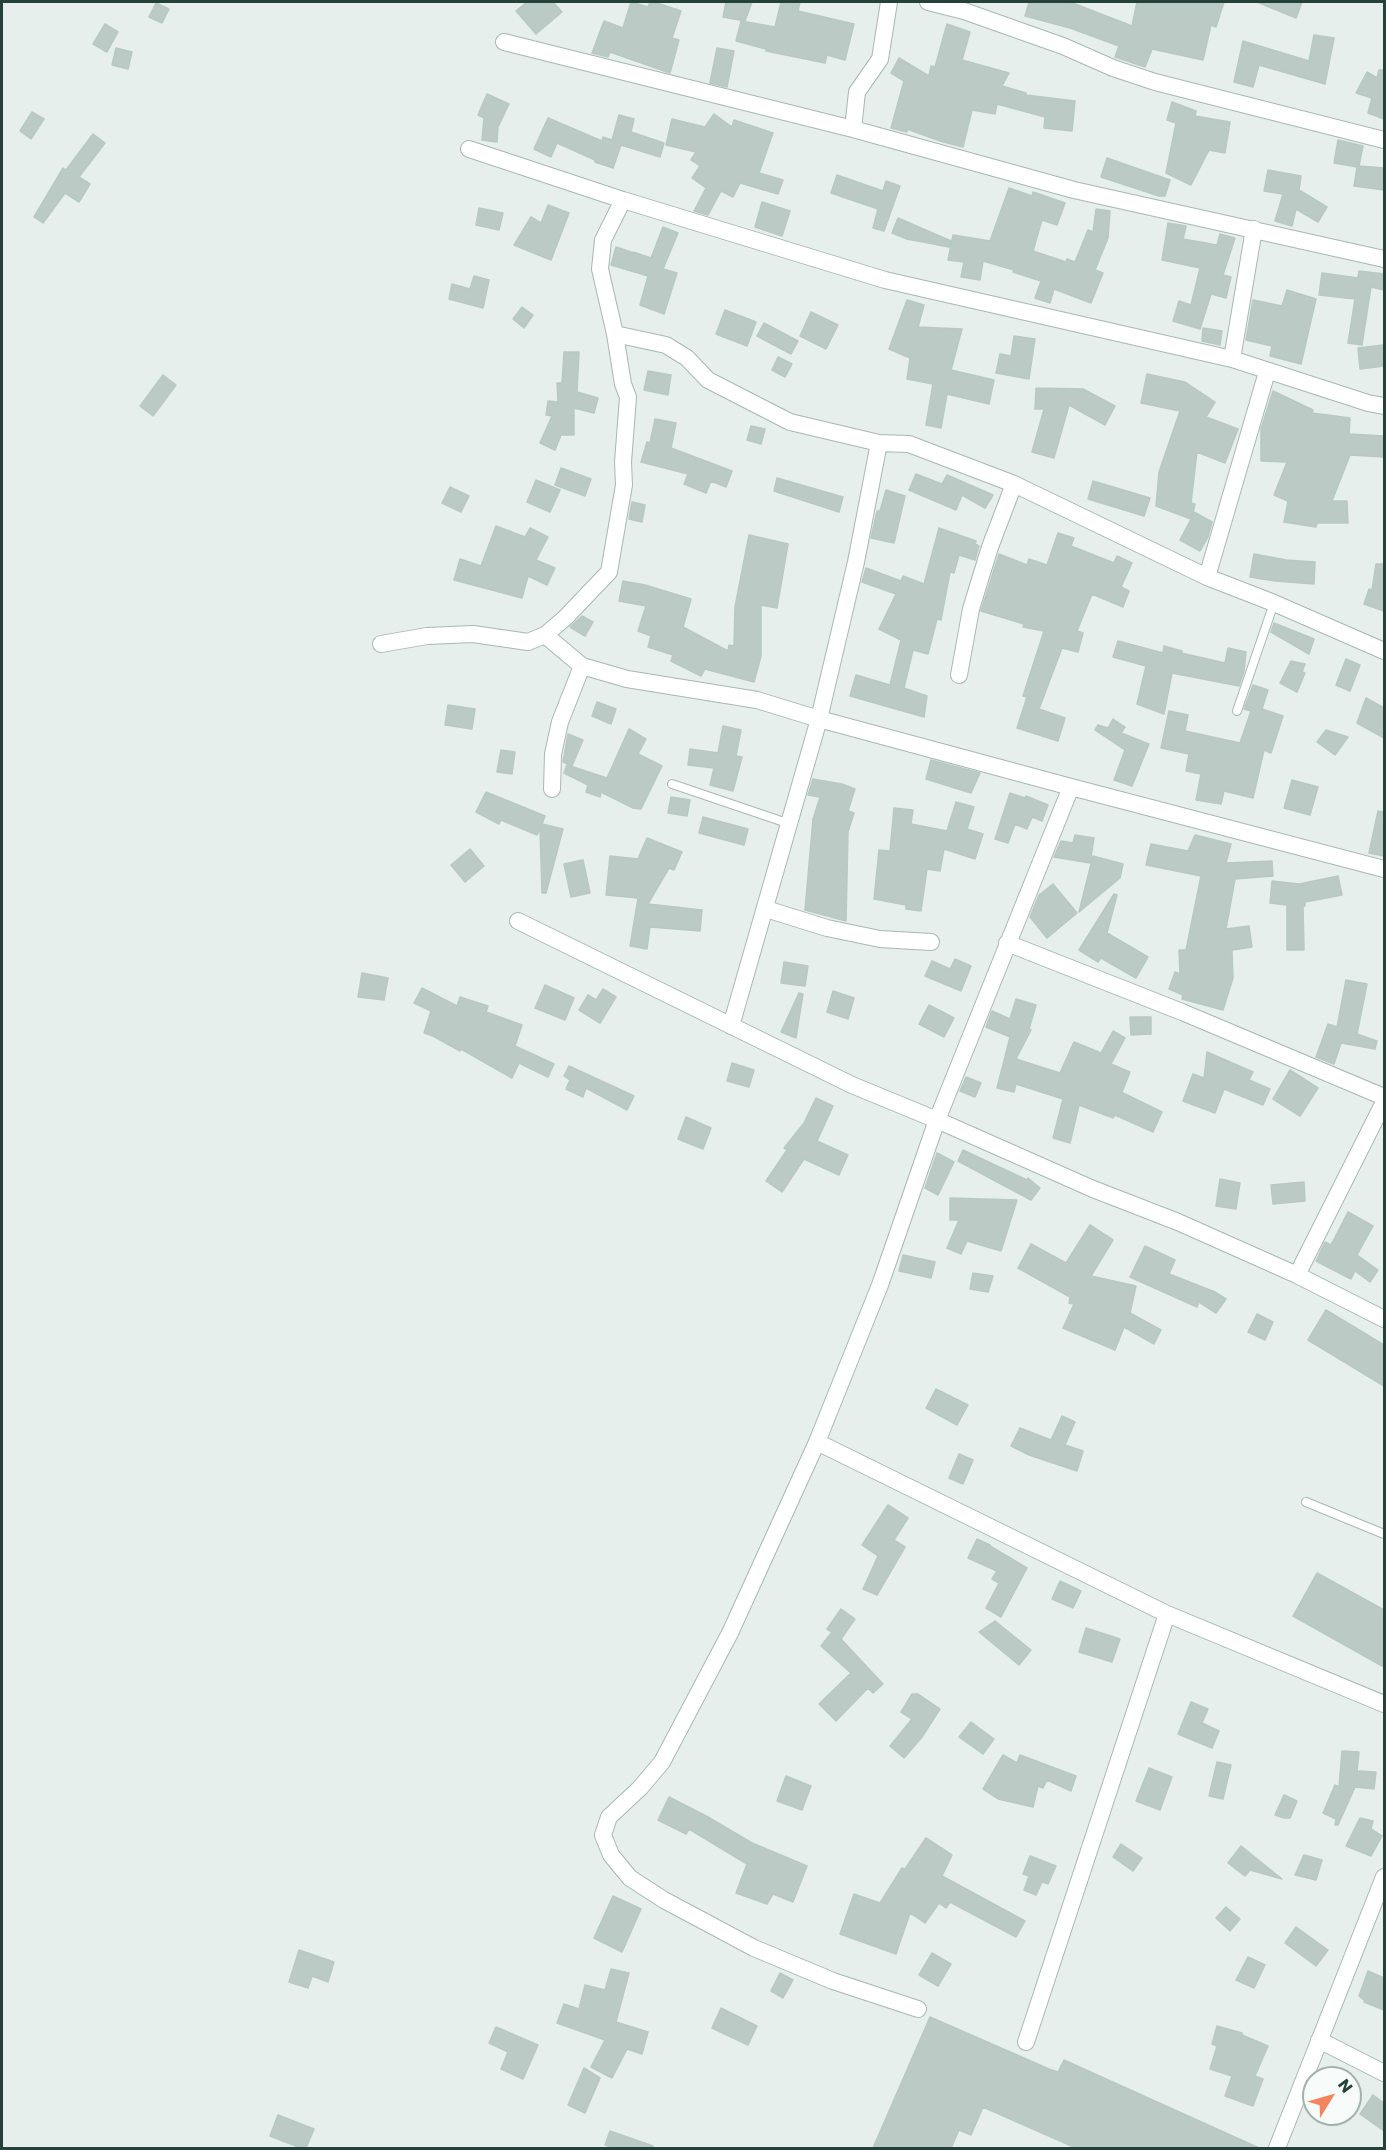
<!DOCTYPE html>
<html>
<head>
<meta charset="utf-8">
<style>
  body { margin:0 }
  #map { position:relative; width:1386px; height:2150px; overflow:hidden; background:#e6efeb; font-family:Poppins,sans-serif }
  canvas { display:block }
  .frame { position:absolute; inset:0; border:3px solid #24423a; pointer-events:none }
  .north { position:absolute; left:1302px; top:2066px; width:60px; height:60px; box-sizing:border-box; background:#f7fbf9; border:2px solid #a3b1ad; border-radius:50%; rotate:53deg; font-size:16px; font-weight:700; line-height:24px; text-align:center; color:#24423a }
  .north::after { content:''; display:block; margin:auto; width:21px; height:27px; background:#f4845f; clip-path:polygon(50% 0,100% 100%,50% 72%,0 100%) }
</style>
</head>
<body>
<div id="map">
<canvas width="1386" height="2150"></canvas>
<div class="frame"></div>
<div class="north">N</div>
</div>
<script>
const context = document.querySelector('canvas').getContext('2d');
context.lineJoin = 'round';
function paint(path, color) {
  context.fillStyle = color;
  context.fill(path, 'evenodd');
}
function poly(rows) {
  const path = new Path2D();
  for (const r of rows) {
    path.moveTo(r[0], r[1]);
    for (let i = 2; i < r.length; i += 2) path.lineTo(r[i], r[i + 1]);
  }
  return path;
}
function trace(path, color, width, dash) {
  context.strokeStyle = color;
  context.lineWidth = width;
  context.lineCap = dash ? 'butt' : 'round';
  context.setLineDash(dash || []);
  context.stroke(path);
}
const building = poly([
  [527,2,553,2,562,12,536,34,516,11,527,2],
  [631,2,648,7,650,2,654,2,681,11,672,38,679,40,670,73,610,52,608,57,592,53,604,21,623,28,631,2],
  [726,2,752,2,745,21,723,17,726,2],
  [781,2,800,2,798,11,854,24,845,60,827,55,825,63,766,51,766,49,736,41,741,21,775,27,781,2],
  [1029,2,1070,2,1132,26,1137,2,1224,2,1216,27,1211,25,1203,60,1152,49,1145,67,1115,57,1119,46,1070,28,1025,16,1029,2],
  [1257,2,1302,2,1296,18,1257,2],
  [156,3,169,9,162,23,149,17,156,3],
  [105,24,118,32,107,52,93,44,105,24],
  [947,24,970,32,962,60,1009,73,1002,86,1026,93,1026,95,1075,101,1072,131,1044,128,1045,117,997,104,995,114,972,110,963,147,940,141,907,129,907,132,891,128,904,81,891,73,899,58,929,76,931,66,935,67,947,24],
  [1314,35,1334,38,1325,84,1259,65,1253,87,1234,82,1243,41,1309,61,1314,35],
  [116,48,132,52,128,69,112,65,116,48],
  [717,48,734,51,727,87,710,83,717,48],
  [1379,70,1384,70,1384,119,1368,113,1372,98,1356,93,1367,72,1377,78,1379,70],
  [487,94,509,104,498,127,497,142,482,140,484,118,478,115,487,94],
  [1172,102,1196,111,1195,116,1230,122,1225,153,1209,150,1191,185,1166,173,1176,123,1167,120,1172,102],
  [32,112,44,119,31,139,20,131,32,112],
  [714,114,732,127,734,120,773,133,759,173,783,180,778,194,740,183,733,197,721,191,708,215,694,211,706,188,692,178,700,166,691,160,696,152,666,145,672,119,705,127,714,114],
  [619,115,634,119,631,132,664,143,660,157,621,145,613,168,595,162,595,160,557,143,551,157,534,149,548,118,602,141,603,137,612,140,619,115],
  [93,134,105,143,79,177,90,184,79,202,65,193,43,223,34,217,63,168,66,170,93,134],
  [1338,140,1363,146,1359,166,1384,168,1384,190,1354,186,1357,167,1334,163,1338,140],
  [1107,158,1170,180,1165,196,1159,196,1101,177,1107,158],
  [1268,170,1301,176,1299,190,1327,207,1318,222,1296,209,1292,226,1275,221,1283,194,1264,191,1268,170],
  [837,175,883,191,886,181,900,186,884,231,873,228,878,209,831,193,837,175],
  [1009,188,1032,196,1033,192,1065,203,1057,225,1042,220,1033,251,1066,262,1067,259,1075,262,1088,230,1093,232,1096,209,1110,211,1108,238,1095,270,1103,273,1091,303,1054,289,1050,303,1035,298,1041,281,1013,272,1014,270,983,261,980,280,961,277,964,262,948,260,953,235,990,241,1009,188],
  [762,202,790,211,782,236,755,227,762,202],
  [548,205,569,213,551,260,514,245,531,217,541,223,548,205],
  [479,208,503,213,499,230,476,225,479,208],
  [898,218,951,241,949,247,907,239,892,233,898,218],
  [1168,223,1186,226,1183,239,1217,245,1220,234,1235,238,1223,275,1231,277,1226,298,1211,294,1200,329,1173,321,1179,301,1191,305,1200,268,1162,260,1168,223],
  [663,227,678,233,663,269,677,273,664,314,640,305,648,276,611,265,616,247,631,252,632,254,633,252,651,258,663,227],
  [1359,271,1384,274,1384,290,1371,287,1362,345,1348,343,1355,299,1319,295,1322,273,1358,278,1359,271],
  [474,276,489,280,483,308,449,299,452,284,470,289,474,276],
  [1287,290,1316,299,1301,364,1270,356,1272,346,1246,340,1253,300,1282,306,1287,290],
  [907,300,924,305,918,327,962,329,951,370,994,380,989,404,947,394,941,428,926,425,933,384,907,379,910,358,889,349,907,300],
  [522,307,533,315,524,328,513,319,522,307],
  [725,310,756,322,747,346,716,334,725,310],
  [811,312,838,325,826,349,800,336,811,312],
  [764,323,798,341,791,354,757,336,764,323],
  [1203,328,1222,331,1220,345,1202,341,1203,328],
  [1014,336,1035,339,1029,379,996,373,1000,354,1011,356,1014,336],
  [1384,345,1384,366,1360,369,1358,348,1384,345],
  [564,352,579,352,577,392,598,398,594,413,574,408,574,435,561,435,555,450,540,443,552,416,546,415,548,401,558,402,557,383,562,383,564,352],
  [778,357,792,364,785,377,772,370,778,357],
  [648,371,671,375,668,395,644,390,648,371],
  [1147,374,1185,382,1215,402,1206,417,1238,429,1225,463,1197,452,1191,503,1195,504,1192,517,1194,512,1212,522,1208,537,1200,551,1180,540,1191,519,1156,506,1159,472,1180,411,1141,403,1147,374],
  [163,375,176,385,153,416,140,406,163,375],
  [1036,388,1083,389,1115,406,1105,425,1069,405,1054,458,1032,452,1044,409,1035,409,1036,388],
  [1273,391,1313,410,1312,413,1350,418,1349,434,1384,436,1384,457,1350,455,1332,501,1347,501,1348,523,1317,523,1316,527,1284,522,1288,501,1274,495,1287,462,1261,461,1261,429,1273,391],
  [655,419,676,423,671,448,732,471,726,487,711,481,706,493,684,484,688,474,641,462,647,442,650,443,655,419],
  [751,426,765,429,761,444,747,440,751,426],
  [561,468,591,479,585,496,555,485,561,468],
  [916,474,947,486,942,484,947,475,993,495,985,508,962,495,956,510,909,490,916,474],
  [777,478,843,497,839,512,774,491,777,478],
  [536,480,560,490,550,512,527,502,536,480],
  [1093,481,1150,498,1144,516,1088,499,1093,481],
  [450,487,469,496,461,512,442,503,450,487],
  [886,490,905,496,894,543,871,538,877,511,880,511,886,490],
  [632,502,645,505,642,522,629,519,632,502],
  [496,526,525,537,530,528,548,537,536,560,555,568,547,585,528,576,522,598,454,580,460,559,481,566,496,526],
  [939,528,976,541,975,544,979,546,975,560,959,555,954,573,950,572,941,620,937,619,928,654,913,650,904,688,927,696,924,717,850,696,856,675,890,685,901,640,879,629,896,594,862,582,866,568,901,581,903,576,924,584,939,528],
  [1058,533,1074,538,1071,546,1114,563,1117,556,1132,563,1121,587,1129,591,1123,607,1092,594,1077,631,1083,633,1078,652,1062,648,1039,709,1065,718,1058,741,1017,728,1027,697,1023,696,1044,631,1023,627,1024,624,981,611,999,554,1027,565,1029,559,1047,565,1058,533],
  [749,535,788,544,777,608,761,605,761,656,754,682,705,669,701,676,671,661,673,655,648,647,651,636,638,631,646,606,619,601,623,581,645,585,691,599,683,627,728,651,729,645,734,646,735,607,749,535],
  [1254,554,1286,560,1315,562,1314,584,1275,581,1250,577,1254,554],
  [1376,564,1384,564,1384,611,1364,604,1369,589,1372,590,1376,564],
  [582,616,593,622,585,636,570,627,582,616],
  [1274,623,1314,639,1309,654,1271,632,1274,623],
  [1118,641,1163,653,1164,646,1182,651,1181,653,1225,663,1228,648,1246,652,1244,671,1239,686,1172,673,1164,714,1137,704,1146,666,1113,657,1118,641],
  [1346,659,1360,665,1350,691,1336,685,1346,659],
  [1291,661,1305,664,1302,672,1305,673,1297,692,1280,683,1291,661],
  [1253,685,1268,690,1262,709,1283,716,1271,753,1264,750,1253,798,1224,791,1221,804,1196,800,1201,774,1186,771,1189,754,1161,748,1169,711,1188,715,1185,731,1240,743,1251,711,1244,709,1253,685],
  [1366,698,1384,708,1384,738,1357,723,1366,698],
  [597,702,616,709,611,724,592,716,597,702],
  [448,705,475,709,472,729,445,725,448,705],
  [1113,719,1125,727,1121,733,1149,744,1132,786,1114,780,1125,750,1095,730,1098,725,1108,728,1113,719],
  [723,726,741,730,736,756,742,757,733,791,710,785,714,768,688,765,690,749,718,753,723,726],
  [629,729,646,739,638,754,662,766,641,809,633,808,601,792,600,797,586,792,588,785,564,773,567,765,607,778,629,729],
  [1326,730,1348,737,1335,755,1317,742,1326,730],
  [568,734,583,740,572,766,563,762,568,734],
  [501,750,515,752,512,774,497,772,501,750],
  [931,760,980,773,971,793,926,779,931,760],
  [813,779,842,784,855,789,848,811,854,813,848,832,846,921,805,910,813,819,820,797,808,795,813,779],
  [1292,780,1318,787,1310,815,1284,808,1292,780],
  [486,792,545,816,542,824,563,829,546,893,542,893,540,828,537,835,501,820,499,824,476,812,486,792],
  [1010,793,1025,798,1026,796,1048,805,1042,821,1032,817,1027,829,1015,824,1008,843,995,839,1010,793],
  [671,797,690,800,687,816,668,813,671,797],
  [956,802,974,807,967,829,983,834,975,859,944,849,940,871,927,869,921,911,906,909,906,905,874,899,879,850,890,851,894,808,913,810,911,824,947,831,956,802],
  [1378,811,1384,812,1384,856,1369,853,1378,811],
  [703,817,748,829,744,845,699,833,703,817],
  [1075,835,1094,838,1090,863,1054,857,1061,841,1073,843,1075,835],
  [1195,835,1231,844,1226,863,1272,861,1273,876,1235,879,1226,929,1249,926,1252,947,1232,950,1233,978,1223,1010,1182,999,1183,995,1169,989,1175,972,1180,974,1179,950,1186,950,1201,876,1146,865,1151,844,1188,851,1195,835],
  [647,838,682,852,674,870,669,868,648,904,702,910,700,931,650,927,647,949,630,946,638,898,606,895,610,856,638,859,647,838],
  [470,849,484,866,465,882,451,865,470,849],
  [1093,856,1123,864,1120,878,1079,912,1093,856],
  [583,860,590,893,571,897,564,864,583,860],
  [1338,876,1342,895,1305,902,1305,906,1303,906,1304,950,1287,950,1287,905,1270,903,1272,881,1299,884,1338,876],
  [1053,884,1077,913,1047,938,1030,917,1039,895,1053,884],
  [1114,894,1117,895,1107,933,1148,957,1136,978,1101,958,1098,962,1079,950,1114,894],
  [955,959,971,966,961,991,925,976,932,961,950,969,955,959],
  [784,962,808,966,805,986,781,983,784,962],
  [362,973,388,978,384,1000,358,997,362,973],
  [1346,980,1367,984,1357,1034,1377,1041,1375,1049,1341,1043,1334,1064,1316,1057,1328,1024,1337,1027,1346,980],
  [545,985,574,998,565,1020,535,1008,545,985],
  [422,988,457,1006,460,997,488,1006,486,1012,522,1025,515,1046,554,1064,548,1077,519,1063,512,1078,461,1049,460,1051,433,1036,424,1033,431,1011,414,1003,422,988],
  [603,989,616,997,600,1023,579,1010,588,995,596,1000,603,989],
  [833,991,854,998,848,1019,827,1012,833,991],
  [799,993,803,994,796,1038,781,1032,799,993],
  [1016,999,1036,1005,1029,1029,1031,1030,1016,1059,1022,1061,1060,1073,1074,1042,1101,1053,1113,1031,1125,1038,1111,1064,1130,1072,1122,1092,1123,1093,1162,1112,1153,1132,1115,1115,1113,1118,1079,1105,1070,1143,1053,1138,1063,1099,1016,1084,1014,1092,997,1088,1010,1037,986,1027,992,1011,1010,1019,1016,999],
  [929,1005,954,1018,944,1037,919,1024,929,1005],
  [1130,1017,1151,1017,1151,1034,1131,1035,1130,1017],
  [1207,1052,1253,1072,1249,1080,1270,1089,1263,1105,1224,1089,1215,1113,1183,1101,1193,1074,1204,1078,1207,1052],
  [732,1063,754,1070,749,1087,727,1081,732,1063],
  [569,1066,634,1096,627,1110,586,1088,583,1097,566,1089,570,1080,564,1076,569,1066],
  [1290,1070,1318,1088,1300,1116,1273,1099,1290,1070],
  [966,1077,981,1083,975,1097,960,1091,966,1077],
  [816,1098,833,1106,817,1141,848,1155,839,1175,804,1159,782,1192,766,1181,787,1150,784,1148,804,1123,816,1098],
  [686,1117,711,1128,703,1149,678,1139,686,1117],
  [963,1150,1027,1180,1028,1178,1040,1188,1031,1200,958,1161,963,1150],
  [937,1153,954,1162,938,1195,925,1188,937,1153],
  [1220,1179,1240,1183,1236,1209,1216,1206,1220,1179],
  [1304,1182,1305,1201,1273,1204,1271,1185,1304,1182],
  [950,1198,1017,1200,1001,1251,967,1241,961,1254,947,1248,959,1220,950,1220,950,1198],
  [1348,1212,1373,1226,1357,1255,1378,1270,1370,1282,1355,1271,1351,1279,1316,1261,1325,1242,1331,1245,1348,1212],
  [1090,1225,1113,1240,1091,1276,1136,1286,1130,1313,1161,1330,1154,1344,1124,1327,1115,1350,1063,1328,1074,1304,1069,1303,1070,1297,1018,1268,1031,1244,1066,1263,1090,1225],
  [1145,1246,1175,1260,1169,1274,1215,1292,1226,1299,1216,1313,1199,1302,1197,1307,1130,1277,1145,1246],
  [903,1255,935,1262,931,1278,899,1271,903,1255],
  [973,1273,993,1276,988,1292,970,1289,973,1273],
  [1326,1310,1384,1345,1384,1386,1308,1340,1326,1310],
  [1257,1314,1273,1322,1265,1340,1248,1332,1257,1314],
  [936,1389,968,1405,957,1425,926,1408,936,1389],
  [1062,1416,1075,1422,1065,1445,1083,1451,1077,1471,1029,1455,1011,1446,1020,1428,1051,1440,1062,1416],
  [959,1454,973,1460,963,1484,949,1478,959,1454],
  [888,1505,908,1518,894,1540,905,1547,877,1595,863,1589,878,1556,862,1545,888,1505],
  [977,1539,990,1545,990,1546,1027,1568,1001,1617,986,1608,999,1583,992,1579,997,1571,968,1558,977,1539],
  [1317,1573,1384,1610,1384,1667,1293,1616,1317,1573],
  [1060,1581,1081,1591,1073,1608,1052,1599,1060,1581],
  [841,1609,855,1619,841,1639,883,1684,873,1693,868,1688,836,1721,819,1704,851,1673,821,1646,832,1632,827,1629,841,1609],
  [995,1621,1031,1650,1019,1665,979,1632,995,1621],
  [1086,1628,1120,1639,1112,1662,1079,1652,1086,1628],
  [912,1694,918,1694,940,1709,922,1737,904,1758,890,1746,912,1719,901,1712,912,1694],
  [1191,1702,1208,1709,1202,1723,1219,1731,1212,1748,1178,1734,1191,1702],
  [971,1722,994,1739,983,1754,959,1737,971,1722],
  [1342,1751,1359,1752,1357,1771,1376,1772,1374,1789,1355,1787,1338,1825,1335,1825,1336,1819,1323,1813,1335,1785,1339,1787,1342,1751],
  [1003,1755,1017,1763,1020,1755,1076,1776,1071,1791,1047,1780,1043,1788,1038,1786,1033,1807,998,1799,983,1789,1003,1755],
  [1217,1762,1231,1765,1223,1799,1209,1796,1217,1762],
  [1149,1768,1172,1777,1160,1810,1136,1801,1149,1768],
  [786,1776,811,1786,802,1810,777,1801,786,1776],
  [1284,1795,1297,1801,1290,1818,1284,1818,1275,1815,1284,1795],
  [669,1797,708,1817,752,1843,807,1866,793,1902,773,1894,767,1904,736,1893,747,1864,689,1829,686,1834,658,1820,669,1797],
  [1360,1818,1373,1821,1371,1829,1382,1836,1371,1856,1346,1846,1360,1818],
  [926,1838,952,1855,942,1876,1025,1921,1016,1937,950,1902,946,1908,939,1903,925,1923,910,1913,896,1954,840,1934,854,1894,880,1903,902,1868,905,1869,926,1838],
  [1121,1844,1142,1858,1133,1871,1113,1857,1121,1844],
  [1241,1846,1282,1879,1250,1870,1245,1876,1228,1863,1241,1846],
  [1304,1855,1322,1860,1316,1880,1295,1875,1304,1855],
  [1030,1856,1056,1866,1048,1884,1042,1882,1036,1895,1024,1890,1029,1876,1023,1874,1030,1856],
  [613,1896,641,1909,622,1952,594,1938,613,1896],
  [1226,1907,1240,1919,1230,1931,1216,1918,1226,1907],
  [1296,1927,1328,1950,1316,1966,1285,1943,1296,1927],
  [299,1950,334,1962,328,1982,312,1976,308,1988,289,1982,299,1950],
  [932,1953,951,1964,938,1986,919,1975,932,1953],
  [1248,1957,1265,1965,1254,1988,1236,1980,1248,1957],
  [611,1969,629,1973,616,2022,648,2032,642,2054,627,2049,612,2078,591,2067,605,2040,557,2023,564,2004,579,2009,585,1985,605,1990,611,1969],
  [1368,1971,1384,1978,1384,2010,1364,2002,1365,2001,1359,1996,1368,1971],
  [780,1973,793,1980,783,1998,771,1991,780,1973],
  [721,2008,757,2026,748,2045,712,2028,721,2008],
  [930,2017,1049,2069,1058,2072,1064,2060,1259,2148,1076,2148,983,2107,971,2135,959,2130,951,2148,873,2148,930,2017],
  [1217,2026,1242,2033,1242,2035,1268,2046,1255,2076,1263,2079,1253,2106,1225,2096,1232,2076,1210,2069,1217,2046,1212,2044,1217,2026],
  [496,2027,538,2045,523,2079,501,2069,508,2052,489,2043,496,2027],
  [584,2068,600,2078,585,2113,568,2105,584,2068],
  [1373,2095,1384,2103,1384,2131,1360,2114,1373,2095],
  [278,2115,314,2129,306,2148,301,2148,270,2136,278,2115],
  [610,2131,653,2146,652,2148,616,2148,605,2145,610,2131]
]);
const lane = poly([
  [1237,711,1274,603],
  [672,784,790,824],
  [1306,1502,1384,1534]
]);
const street = poly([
  [928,2,964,11,1063,46,1113,68,1155,82,1384,140],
  [504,42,853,129,1074,190,1384,259],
  [853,129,857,92,880,59,889,2],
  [469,149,623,200,885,280,1232,359,1368,403,1384,406],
  [615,334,666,345,687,358,708,380,790,422,879,443],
  [1232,359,1254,229],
  [1207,577,1267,372],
  [545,635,582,666,627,679,757,700,819,719,1071,787,1384,869],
  [381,644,427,636,473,634,528,642,545,635,565,618,609,572,624,485,623,462,628,397,623,384,615,334,600,269,603,240,623,200],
  [959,675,971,609,990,547,1014,484],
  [552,789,553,754,560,722,582,666],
  [766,909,827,928,880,939,931,942],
  [518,921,852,1085,937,1120,1093,1189,1178,1222,1297,1275,1384,1319],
  [1007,943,1182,1012,1384,1097],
  [731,1026,819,719,856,562,879,443,909,444,1014,484,1207,577,1274,603,1384,651],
  [1297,1275,1384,1102],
  [817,1442,1167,1614,1384,1704],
  [918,2009,833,1981,754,1948,664,1900,630,1878,611,1855,603,1835,609,1817,640,1788,662,1762,730,1633,817,1442,880,1285,937,1120,1071,787],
  [1319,2040,1384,2073],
  [1026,2042,1167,1614],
  [1277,2148,1384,1877]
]);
paint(building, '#bbcac4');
trace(building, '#b8c9c2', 1.5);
trace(lane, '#a8b8b2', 10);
trace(street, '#a8b8b2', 18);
trace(lane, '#fff', 8);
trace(street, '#fff', 16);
</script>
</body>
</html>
